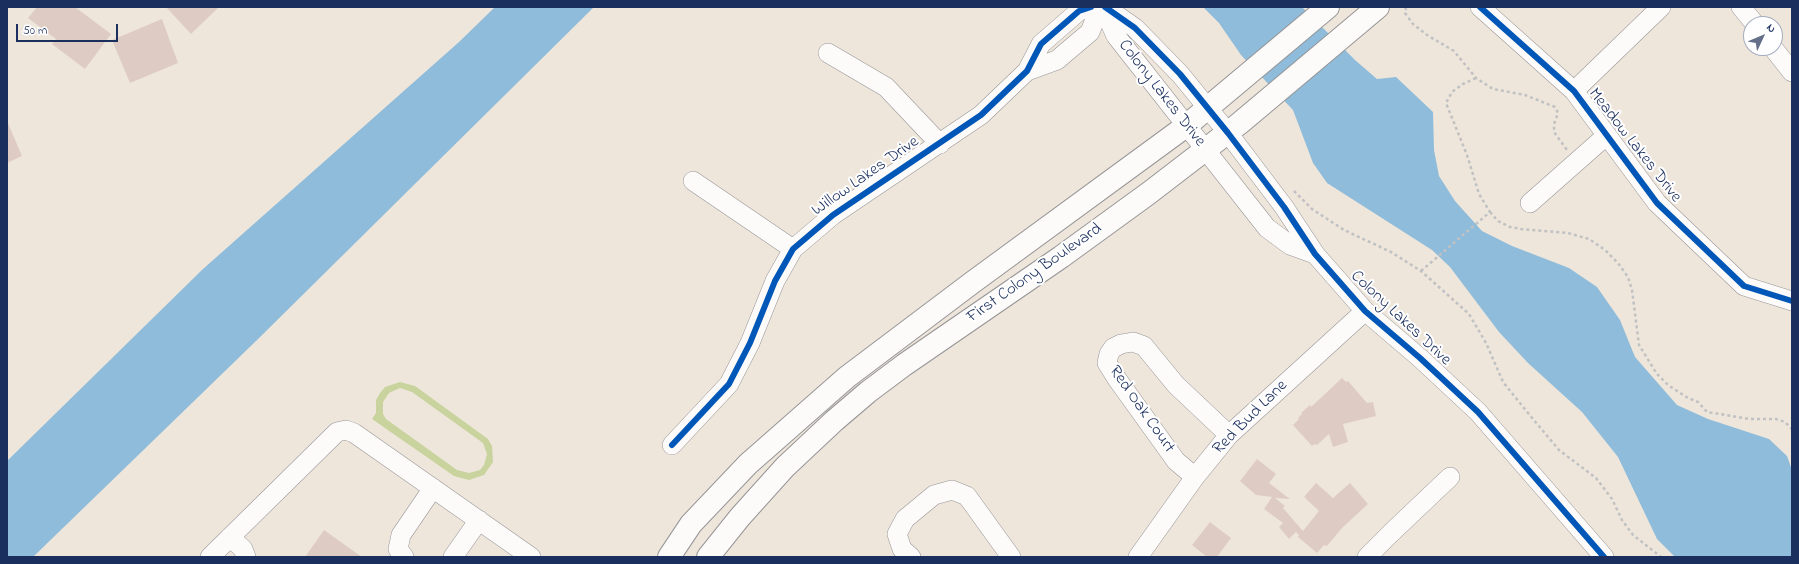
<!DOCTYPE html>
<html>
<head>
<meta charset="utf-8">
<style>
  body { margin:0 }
  #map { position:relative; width:1799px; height:564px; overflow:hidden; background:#efe6db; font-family:"Indie Flower",sans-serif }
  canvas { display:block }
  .frame { position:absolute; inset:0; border:8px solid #1b2f5e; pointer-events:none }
  .north { position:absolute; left:1743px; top:16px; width:40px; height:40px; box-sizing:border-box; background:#fff; border:1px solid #a4acbf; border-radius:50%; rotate:46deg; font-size:11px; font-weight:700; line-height:16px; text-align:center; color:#1b2f5e }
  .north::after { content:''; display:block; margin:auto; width:14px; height:18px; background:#656f8a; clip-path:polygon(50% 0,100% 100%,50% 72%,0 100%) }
  .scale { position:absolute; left:16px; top:24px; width:102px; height:18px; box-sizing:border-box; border:2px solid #1b2f5e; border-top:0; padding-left:5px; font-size:12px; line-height:14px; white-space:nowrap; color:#1b2f5e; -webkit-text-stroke:3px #fff; paint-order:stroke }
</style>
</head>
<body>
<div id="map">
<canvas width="1799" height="564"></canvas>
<div class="frame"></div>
<div class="north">N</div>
<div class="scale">50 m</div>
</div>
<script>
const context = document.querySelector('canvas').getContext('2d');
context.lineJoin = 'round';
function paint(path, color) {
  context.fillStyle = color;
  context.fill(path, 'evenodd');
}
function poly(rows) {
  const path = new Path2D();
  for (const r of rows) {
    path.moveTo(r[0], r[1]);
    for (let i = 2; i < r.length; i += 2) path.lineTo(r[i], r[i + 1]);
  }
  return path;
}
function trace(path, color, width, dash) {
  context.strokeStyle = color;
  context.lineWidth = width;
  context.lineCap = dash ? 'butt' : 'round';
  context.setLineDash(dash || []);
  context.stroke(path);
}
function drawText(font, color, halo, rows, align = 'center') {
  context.font = font + ' "Indie Flower",sans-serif';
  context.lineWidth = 4;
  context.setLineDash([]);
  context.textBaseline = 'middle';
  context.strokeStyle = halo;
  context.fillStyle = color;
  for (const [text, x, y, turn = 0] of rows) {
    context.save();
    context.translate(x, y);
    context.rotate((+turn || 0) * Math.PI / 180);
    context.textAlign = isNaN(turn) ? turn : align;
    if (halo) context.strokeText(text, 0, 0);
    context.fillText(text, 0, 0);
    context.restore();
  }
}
const green = poly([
  [400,382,415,386,488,439,492,446,493,462,484,475,469,480,454,476,372,419,376,413,376,400,380,393,385,387],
  [400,388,412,392,483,443,487,454,484,465,480,470,469,473,457,470,386,419,383,414,383,402,389,393]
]);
const water = poly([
  [495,7,594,7,256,341,33,557,7,557,7,461,203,269,459,42],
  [1203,7,1302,7,1355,60,1377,79,1396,77,1433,112,1434,150,1439,176,1455,201,1482,231,1512,246,1569,268,1597,287,1620,320,1635,357,1677,405,1708,419,1769,439,1787,456,1792,470,1792,557,1674,556,1657,539,1618,457,1582,412,1528,363,1499,332,1450,267,1432,250,1327,183,1313,163,1293,110,1241,55,1219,23]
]);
const building = poly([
  [37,7,75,7,111,34,85,69,52,44,56,39,28,18],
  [166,7,219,7,191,34],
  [162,19,178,63,130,83,112,40],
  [7,121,22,156,7,163],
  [1342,378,1346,382,1348,381,1367,403,1373,402,1376,416,1343,424,1348,442,1333,447,1329,434,1317,445,1315,444,1312,446,1293,425,1299,419,1298,418,1302,414,1301,413,1310,405,1311,407],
  [1257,459,1276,474,1269,483,1290,499,1275,498,1285,506,1283,508,1303,531,1319,511,1304,497,1316,483,1333,498,1350,483,1368,504,1342,528,1327,546,1324,545,1317,553,1298,537,1299,535,1296,532,1289,539,1279,527,1283,523,1264,509,1272,497,1256,495,1240,481],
  [1210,522,1231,538,1217,557,1207,557,1192,545],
  [324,530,362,557,305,557]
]);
const path = poly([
  [1406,7,1405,13,1413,24,1427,35,1454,51,1476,78,1493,89,1525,95,1555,107,1558,113,1554,124,1554,132,1567,150],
  [1294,191,1312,209,1344,230,1391,252,1421,271,1469,314,1486,343,1503,382,1528,413,1559,450,1596,478,1612,499,1622,520,1633,535,1661,557],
  [1490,212,1498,221,1510,227,1521,229,1568,233,1589,239,1605,250,1618,263,1628,277,1632,290,1639,345,1657,374,1668,385,1688,398,1698,402,1707,412,1750,419,1776,419,1785,422,1792,429],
  [1421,271,1490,212,1479,194,1467,155,1446,103,1452,92,1463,84,1476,78]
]);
const minor = poly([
  [1103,7,1116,36,1267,228,1290,245,1315,254],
  [1105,7,1135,28,1180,74,1228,133,1284,207,1315,254,1365,311,1420,358,1478,412,1604,557],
  [1480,7,1574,91,1657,203,1744,286,1792,301],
  [1741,7,1755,24],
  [1773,48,1792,72],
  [828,53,886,87,940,144],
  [1027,71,1057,60,1090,32,1100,7],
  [1574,91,1661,7],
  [693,181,793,249],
  [1530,203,1607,135],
  [672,445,729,384,750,343,775,281,793,249,833,215,981,115,1027,71,1041,44,1079,11,1091,7],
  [1195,477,1176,461,1117,379,1107,363,1109,354,1113,348,1121,344,1133,342,1144,346,1176,385,1229,435],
  [230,537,243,549,246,557],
  [210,557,337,432,346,430,354,433,531,557],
  [404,557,398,549,401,535,433,488],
  [453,557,479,520],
  [911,557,902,549,897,534,905,519,934,495,952,490,967,496,1011,557],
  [1138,557,1195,477,1229,435,1365,311],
  [1367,557,1391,533,1450,477]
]);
const major = poly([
  [669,557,691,524,748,464,847,377,973,282,1186,126,1328,7],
  [708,557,740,517,785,467,834,421,868,392,904,365,1061,257,1149,193,1240,123,1378,7]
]);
const cycleway = poly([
  [1105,7,1135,28,1180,74,1228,133,1284,207,1315,254,1365,311,1420,358,1478,412,1604,557],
  [1480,7,1574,91,1657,203,1744,286,1792,301],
  [672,445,729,384,750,343,775,281,793,249,833,215,981,115,1027,71,1041,44,1079,11,1091,7]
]);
const streetNames = [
  ["Colony Lakes Drive",1161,94,52],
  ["Meadow Lakes Drive",1634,146,52],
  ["Willow Lakes Drive",866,177,-35],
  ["First Colony Boulevard",1035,274,-35],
  ["Colony Lakes Drive",1400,319,43],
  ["Red Oak Court",1141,410,55],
  ["Red Bud Lane",1251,418,-45]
];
paint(green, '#c8d39d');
paint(water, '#8ebcda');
paint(building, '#deccc4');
trace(minor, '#969597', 20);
trace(major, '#969597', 24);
trace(path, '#c0c1c3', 2.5, [3, 3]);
trace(minor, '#fdfbfa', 19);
trace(major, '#fdfbfa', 22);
trace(cycleway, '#0057b8', 6);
drawText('17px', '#1b2f5e', '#fff', streetNames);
</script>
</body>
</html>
